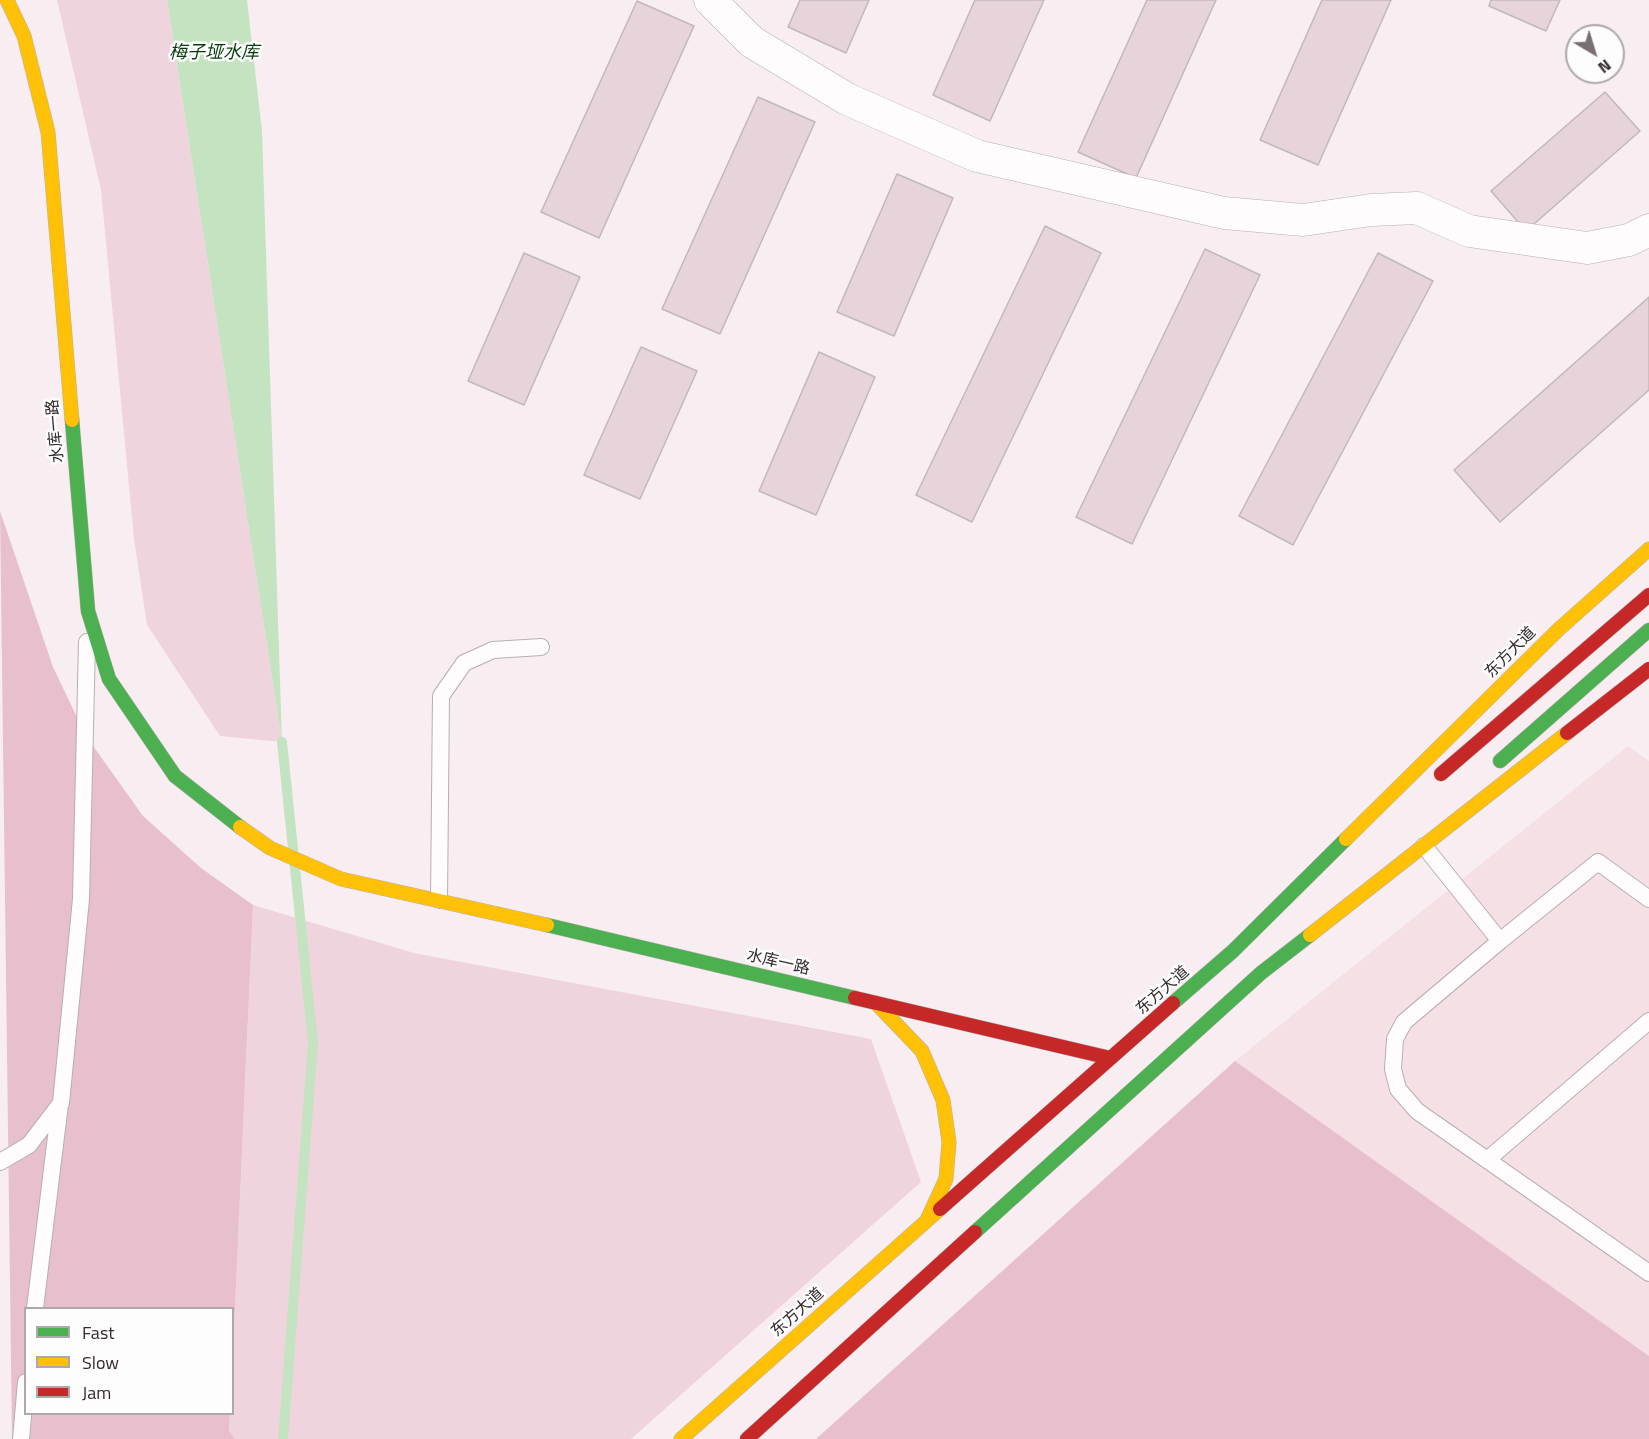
<!DOCTYPE html>
<html>
<head>
<meta charset="utf-8">
<style>
  body { margin:0 }
  #map { position:relative; width:1649px; height:1439px; overflow:hidden; background:#f8eef1; font-family:"Titillium Web",sans-serif }
  canvas { display:block }
  .legend { position:absolute; left:24px; top:1307px; width:210px; height:108px; box-sizing:border-box; background:#fdfdfd; border:2px solid #ada8aa; margin:0; padding:8px 10px; list-style:none; font-size:18px; color:#34292d }
  .legend li { display:flex; align-items:center; gap:12px; height:30px }
  .legend b { width:30px; border:2px solid #ada8aa }
  .north { position:absolute; left:1565px; top:24px; width:60px; height:60px; box-sizing:border-box; background:#fdfdfd; border:2px solid #ada8aa; border-radius:50%; rotate:142deg; font-size:16px; font-weight:700; line-height:24px; text-align:center; color:#34292d }
  .north::after { content:''; display:block; margin:auto; width:21px; height:27px; background:#796e72; clip-path:polygon(50% 0,100% 100%,50% 72%,0 100%) }
</style>
</head>
<body>
<div id="map">
<canvas width="1649" height="1439"></canvas>
<ul class="legend">
<li><b style="height:8px;background:#4caf50"></b>Fast</li>
<li><b style="height:8px;background:#ffc107"></b>Slow</li>
<li><b style="height:8px;background:#c62828"></b>Jam</li>
</ul>
<div class="north">N</div>
</div>
<script>
const context = document.querySelector('canvas').getContext('2d');
context.lineJoin = 'round';
function paint(path, color) {
  context.fillStyle = color;
  context.fill(path, 'evenodd');
}
function poly(rows) {
  const path = new Path2D();
  for (const r of rows) {
    path.moveTo(r[0], r[1]);
    for (let i = 2; i < r.length; i += 2) path.lineTo(r[i], r[i + 1]);
  }
  return path;
}
function trace(path, color, width, dash) {
  context.strokeStyle = color;
  context.lineWidth = width;
  context.lineCap = dash ? 'butt' : 'round';
  context.setLineDash(dash || []);
  context.stroke(path);
}
function drawText(font, color, halo, rows, align = 'center') {
  context.font = font + ' "Titillium Web","Noto Sans SC",sans-serif';
  context.lineWidth = 5;
  context.setLineDash([]);
  context.textBaseline = 'middle';
  context.strokeStyle = halo;
  context.fillStyle = color;
  for (const [text, x, y, turn = 0] of rows) {
    context.save();
    context.translate(x, y);
    context.rotate((+turn || 0) * Math.PI / 180);
    context.textAlign = isNaN(turn) ? turn : align;
    if (halo) context.strokeText(text, 0, 0);
    context.fillText(text, 0, 0);
    context.restore();
  }
}
const built = poly([
  [1628,746,1649,761,1649,1356,1235,1061]
]);
const green = poly([
  [57,0,167,0,282,742,220,736,147,625,134,539,101,190],
  [253,905,414,953,871,1039,921,1182,631,1439,235,1439,229,1431,230,1414,232,1414,233,1353]
]);
const forest = poly([
  [0,511,53,667,86,736,143,816,201,868,253,905,233,1353,232,1308,26,1308,26,1414,230,1414,229,1431,235,1439,12,1439],
  [1235,1061,1649,1356,1649,1439,816,1439]
]);
const water = poly([
  [167,0,247,0,262,131,282,742]
]);
const stream = poly([
  [282,742,313,1043,283,1439]
]);
const building = poly([
  [800,0,869,0,846,53,788,27,800,0],
  [975,0,1044,0,990,121,933,95,975,0],
  [1147,0,1216,0,1136,178,1078,152,1147,0],
  [1322,0,1391,0,1318,165,1260,140,1322,0],
  [1491,0,1560,0,1546,31,1489,6,1491,0],
  [637,1,694,26,599,238,541,212,637,1],
  [1605,92,1640,131,1526,231,1491,191,1605,92],
  [758,97,815,122,720,334,662,309,758,97],
  [897,174,953,198,894,336,837,312,897,174],
  [1045,226,1101,253,972,522,916,495,1045,226],
  [1205,249,1260,275,1132,544,1076,517,1205,249],
  [524,253,580,277,524,405,468,381,524,253],
  [1378,253,1433,281,1293,545,1239,516,1378,253],
  [1649,297,1649,390,1500,522,1454,470,1649,297],
  [641,347,697,371,640,499,584,475,641,347],
  [819,352,875,377,816,515,759,491,819,352]
]);
const lane = poly([
  [1424,846,1500,941],
  [1649,899,1598,862,1500,941,1404,1022,1395,1039,1393,1069,1398,1089,1417,1111,1649,1273],
  [439,900,441,696,464,663,493,650,541,647],
  [1487,1160,1649,1021],
  [0,1162,29,1145,61,1103,81,899,87,642],
  [35,1308,60,1104],
  [21,1439,26,1382]
]);
const street = poly([
  [710,0,752,42,847,99,977,156,1224,213,1303,220,1371,210,1417,208,1469,231,1587,248,1629,240,1649,230]
]);
const fast = poly([
  [72,420,88,611,109,679,175,776,240,827],
  [1500,761,1649,630],
  [547,925,855,998],
  [1173,1003,1233,951,1346,839],
  [975,1232,1261,973,1310,935]
]);
const slow = poly([
  [7,0,24,36,48,132,72,420],
  [240,827,270,848,341,879,547,925],
  [1346,839,1559,629,1649,549],
  [1310,935,1567,733],
  [876,1003,922,1051,943,1100,949,1142,946,1179,927,1220],
  [681,1439,940,1209]
]);
const jam = poly([
  [1567,733,1649,669],
  [1441,774,1649,595],
  [855,998,1110,1058],
  [940,1209,1173,1003],
  [747,1439,975,1232]
]);
const streetNames = [
  ["水库一路",56,431,-95],
  ["东方大道",1511,653,-45],
  ["水库一路",778,963,13],
  ["东方大道",1163,991,-41],
  ["东方大道",798,1313,-42]
];
const waterNames = [
  ["梅子垭水库",214,54]
];
paint(built, '#f5e0e6');
paint(green, '#f0d4dd');
paint(forest, '#e8bfcd');
paint(water, '#c4e3c1');
trace(stream, '#c4e3c1', 10);
paint(building, '#e6d4da');
trace(building, '#c2b8bb', 1.5);
trace(lane, '#b8aeb1', 18);
trace(street, '#b8aeb1', 33);
trace(fast, '#b8aeb1', 15);
trace(slow, '#b8aeb1', 15);
trace(jam, '#b8aeb1', 15);
trace(lane, '#fefcfd', 16);
trace(street, '#fefcfd', 32);
trace(fast, '#4caf50', 14);
trace(slow, '#ffc107', 14);
trace(jam, '#c62828', 14);
drawText('16px', '#34292d', '#fdfdfd', streetNames);
drawText('italic 18px', '#073b0d', '#fdfdfd', waterNames);
</script>
</body>
</html>
